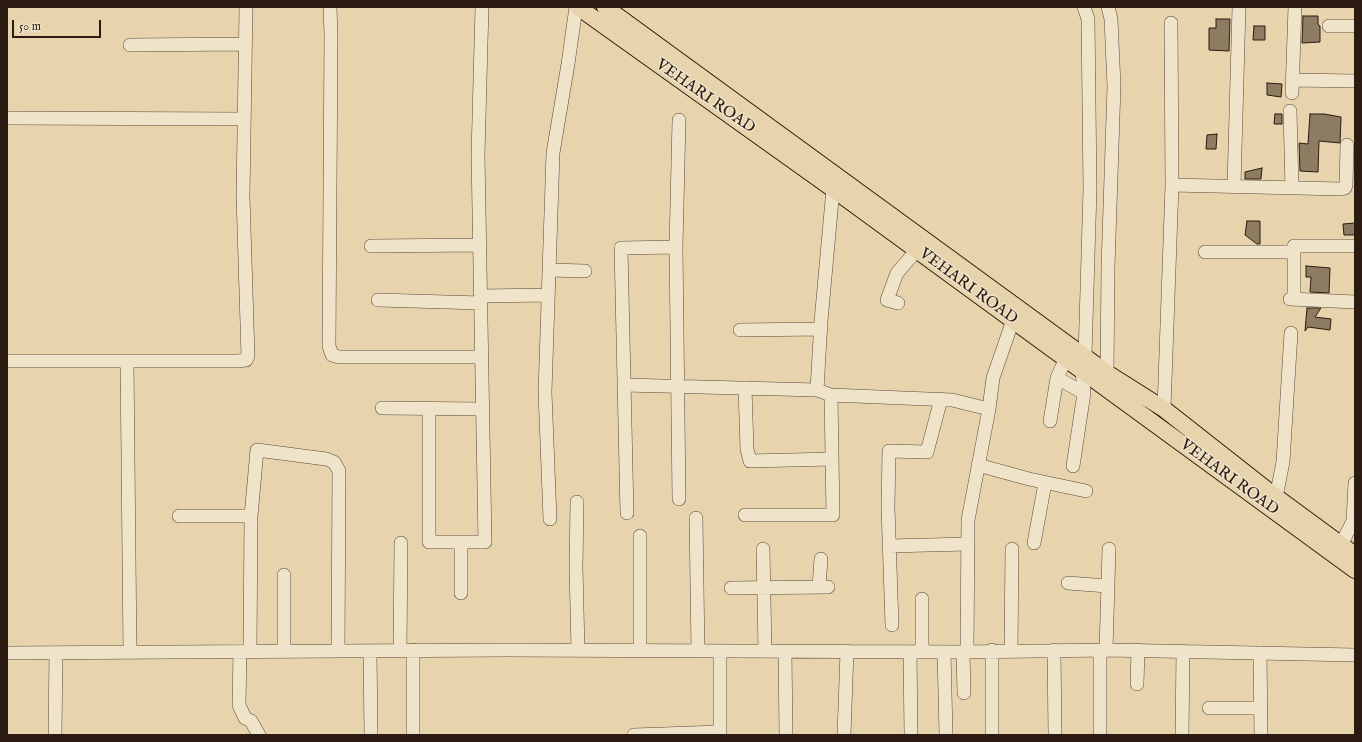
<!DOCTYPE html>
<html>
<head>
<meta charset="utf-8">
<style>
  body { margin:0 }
  #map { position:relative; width:1362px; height:742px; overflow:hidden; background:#e7d4ad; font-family:"IM FELL English",serif }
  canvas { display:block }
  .frame { position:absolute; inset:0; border:8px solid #2b1b11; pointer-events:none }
  .scale { position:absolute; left:12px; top:20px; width:89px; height:18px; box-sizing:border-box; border:2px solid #2b1b11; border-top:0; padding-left:5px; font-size:12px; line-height:14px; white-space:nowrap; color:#2b1b11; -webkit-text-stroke:3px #efe3ca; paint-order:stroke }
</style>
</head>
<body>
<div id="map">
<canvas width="1362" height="742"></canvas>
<div class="frame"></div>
<div class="scale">50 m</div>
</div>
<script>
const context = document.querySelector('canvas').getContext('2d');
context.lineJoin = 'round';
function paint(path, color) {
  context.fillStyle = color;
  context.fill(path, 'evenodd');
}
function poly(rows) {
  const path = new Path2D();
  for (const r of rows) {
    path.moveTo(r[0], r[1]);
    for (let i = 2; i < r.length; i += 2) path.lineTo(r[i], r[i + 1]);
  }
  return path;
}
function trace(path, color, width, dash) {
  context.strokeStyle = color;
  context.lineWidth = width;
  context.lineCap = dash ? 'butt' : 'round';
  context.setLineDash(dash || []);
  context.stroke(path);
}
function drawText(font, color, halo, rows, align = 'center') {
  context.font = font + ' "IM FELL English",serif';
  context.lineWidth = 3;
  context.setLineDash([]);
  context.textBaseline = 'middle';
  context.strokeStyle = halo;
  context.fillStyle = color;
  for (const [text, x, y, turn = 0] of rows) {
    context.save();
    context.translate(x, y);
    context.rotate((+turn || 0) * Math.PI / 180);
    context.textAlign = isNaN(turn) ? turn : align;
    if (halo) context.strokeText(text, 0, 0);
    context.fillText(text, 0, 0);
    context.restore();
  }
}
const building = poly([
  [1303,16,1318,16,1318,24,1320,26,1320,42,1302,43,1303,16],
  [1216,19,1230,19,1229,51,1209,50,1209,28,1216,28,1216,19],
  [1254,26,1265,26,1265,40,1253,40,1254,26],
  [1267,83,1282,84,1281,97,1267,95,1267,83],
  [1275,114,1282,114,1282,124,1274,124,1275,114],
  [1310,114,1324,114,1341,117,1340,143,1319,141,1318,172,1300,171,1299,143,1308,144,1310,114],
  [1217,134,1216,149,1206,149,1207,135,1217,134],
  [1262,168,1261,179,1245,179,1245,172,1262,168],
  [1247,221,1260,221,1260,244,1257,244,1245,235,1247,221],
  [1355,223,1355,235,1344,235,1343,224,1355,223],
  [1306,266,1330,268,1329,293,1310,292,1311,277,1306,277,1306,266],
  [1307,308,1321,308,1315,317,1331,319,1330,330,1308,327,1305,331,1307,308]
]);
const minor = poly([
  [330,7,331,34,329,346,332,355,339,357,481,357],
  [1084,7,1088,19,1090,189,1085,356,1087,365],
  [1329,26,1355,26],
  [130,45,245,44],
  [1293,80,1355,81],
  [1292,93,1295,7],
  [1290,111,1292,188],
  [7,118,244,119],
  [679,120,676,247,679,499],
  [1172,185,1341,189,1345,188,1346,185,1347,145],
  [1234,186,1239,7],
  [371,246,480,245],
  [1205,252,1294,252],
  [549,270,585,271],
  [481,296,548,295],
  [1290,299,1355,302],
  [1294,299,1294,246,1355,246],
  [378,300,481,303],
  [898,303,887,300,897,273,917,250],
  [740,330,821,329],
  [7,361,238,361,246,360,248,356,243,196,246,7],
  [127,361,130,652],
  [1057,378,1084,393],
  [1102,379,1107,373,1108,267,1114,86,1111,19,1108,7],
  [624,385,817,390,831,395,952,400,989,409],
  [745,388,747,449,750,461,832,459],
  [817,390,821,321,833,189],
  [382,408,482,409],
  [429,409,429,542,485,542,478,155,482,7],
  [1164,409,1172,185,1171,23],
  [1050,421,1057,378,1066,358],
  [978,465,1029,479,1086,491],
  [1073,466,1084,393,1082,370],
  [1276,497,1283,462,1291,333],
  [577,502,576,568,578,650],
  [627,513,621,248,676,247],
  [745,515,833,515,831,395],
  [179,516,251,516],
  [696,518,698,651],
  [550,519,545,392,553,153,568,64,576,7],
  [640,536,640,651],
  [461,542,461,593],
  [1034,543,1045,483],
  [1341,545,1353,521,1355,483],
  [889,546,968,544],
  [763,549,765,651],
  [284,575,284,651],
  [1068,583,1107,586],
  [819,587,821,559],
  [731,588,828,587],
  [892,625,888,507,889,451,927,452,941,399],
  [992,650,992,735],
  [1011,650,1012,549],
  [1054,650,1055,735],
  [1106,650,1109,549],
  [250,651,251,516,257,450,326,459,334,462,339,471,338,651],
  [370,651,371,735],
  [400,651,401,543],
  [720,651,720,735],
  [240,652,239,705,245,718,251,721,259,735],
  [785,652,786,735],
  [910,652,911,735],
  [922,652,922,599],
  [944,652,946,734],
  [963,652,964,693],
  [967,652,968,520,989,409,993,378,1013,320],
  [7,653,507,650,963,652,1108,650,1355,655],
  [1260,653,1261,735],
  [1137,684,1138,650],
  [1209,708,1260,708],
  [55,735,56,653],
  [413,735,413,650],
  [634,735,720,732],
  [844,735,847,651],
  [1100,735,1100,650],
  [1182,735,1183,651]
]);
const major = poly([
  [578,7,833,189,1355,570],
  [605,7,1107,373,1164,409,1276,497,1355,555]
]);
const streetNames = [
  ["VEHARI ROAD",705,97,35],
  ["VEHARI ROAD",968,287,36],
  ["VEHARI ROAD",1229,478,36]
];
paint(building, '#8d7b62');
trace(building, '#2b1b11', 1);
trace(minor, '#5a4938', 14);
trace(major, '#2b1b11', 18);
trace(minor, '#efe3ca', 13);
trace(major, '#e7d4ad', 16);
drawText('16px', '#2b1b11', '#efe3ca', streetNames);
</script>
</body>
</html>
